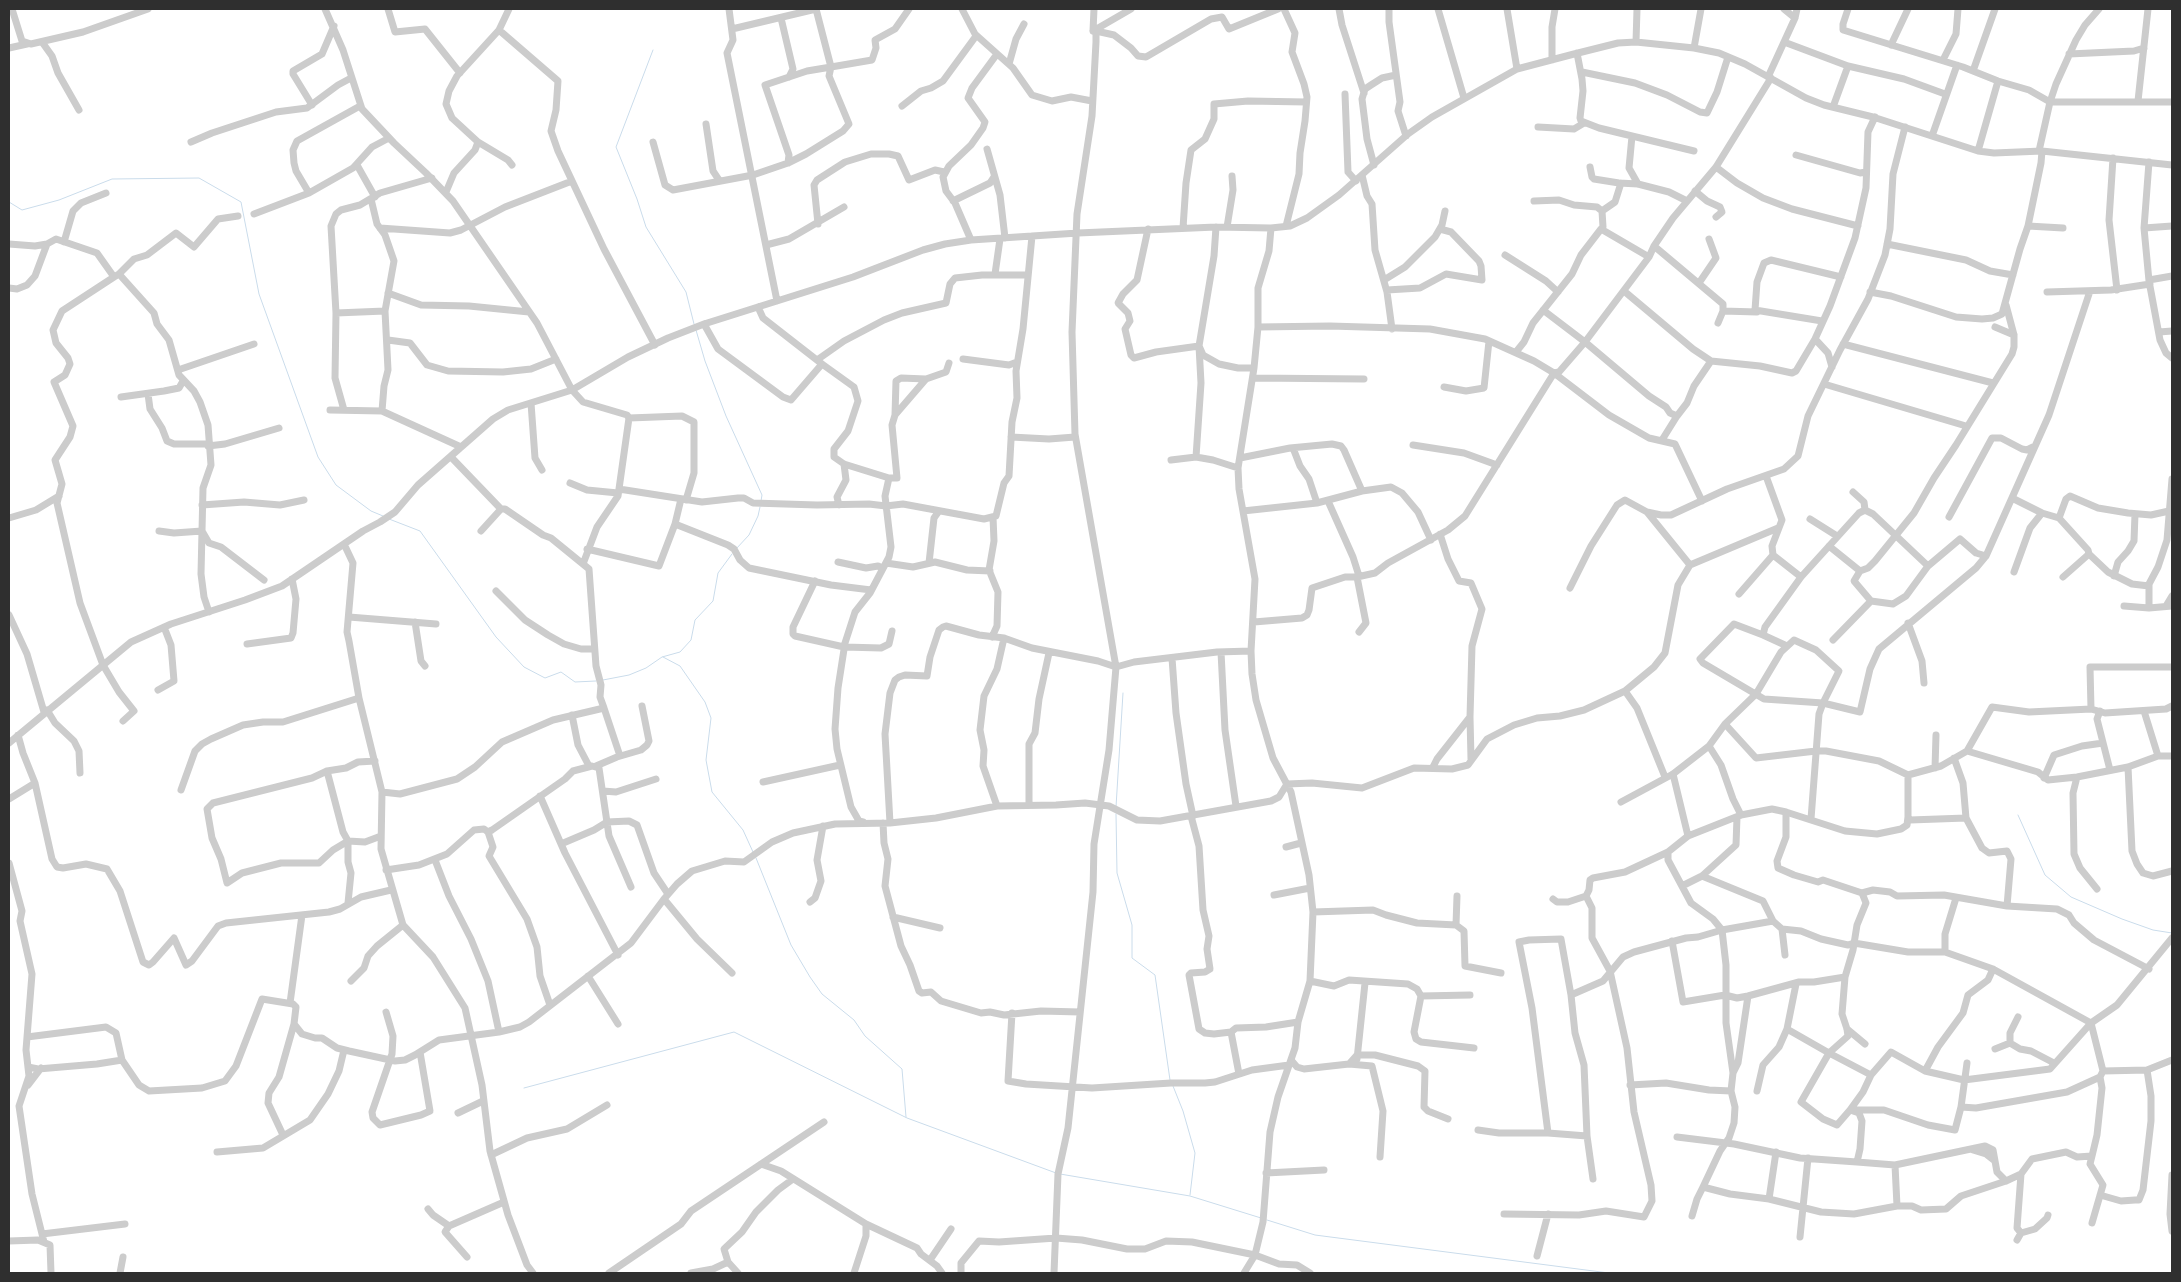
<!DOCTYPE html>
<html>
<head>
<meta charset="utf-8">
<style>
  body { margin:0 }
  #map { position:relative; width:2181px; height:1282px; overflow:hidden; background:#fff; font-family:Lato,sans-serif }
  canvas { display:block }
  .frame { position:absolute; inset:0; border:10px solid #2f2f2f; pointer-events:none }
</style>
</head>
<body>
<div id="map">
<canvas width="2181" height="1282"></canvas>
<div class="frame"></div>
</div>
<script>
const context = document.querySelector('canvas').getContext('2d');
context.lineJoin = 'round';
function poly(rows) {
  const path = new Path2D();
  for (const r of rows) {
    path.moveTo(r[0], r[1]);
    for (let i = 2; i < r.length; i += 2) path.lineTo(r[i], r[i + 1]);
  }
  return path;
}
function trace(path, color, width, dash) {
  context.strokeStyle = color;
  context.lineWidth = width;
  context.lineCap = dash ? 'butt' : 'round';
  context.setLineDash(dash || []);
  context.stroke(path);
}
const stream = poly([
  [653,50,616,147,637,199,646,227,686,292,694,324],
  [9,202,22,210,59,200,112,179,199,178,241,202,259,294,318,457,336,485,371,511,383,516],
  [696,330,705,361,726,416,762,495,761,501],
  [389,519,420,531,496,637,524,667,545,678,561,672,575,682,596,681],
  [736,549,749,535,758,516,760,507],
  [663,657,680,666,705,702,711,718,706,760,712,792,743,830,753,852],
  [603,680,629,675,646,668,662,657,680,652,691,640,695,620,713,601,718,573,732,554],
  [1116,807,1123,693],
  [1116,814,1117,873,1132,925,1132,958,1155,975,1170,1080],
  [2018,815,2045,875,2071,897,2122,919,2153,930,2172,933],
  [756,858,791,945,810,977,822,994,854,1020,865,1036,902,1069,906,1117],
  [1173,1086,1183,1111,1195,1153,1190,1195],
  [524,1088,734,1032,907,1118,1056,1173],
  [1060,1174,1190,1196,1261,1218],
  [1267,1220,1315,1235,1609,1273]
]);
const minor = poly([
  [12,9,22,41,31,44,83,32,148,9],
  [325,9,343,50,362,109,394,143,426,173,453,201,537,323,572,390,583,402,627,415,629,418,618,496,597,527,583,564],
  [388,9,395,32,425,29,460,73],
  [729,9,733,40,727,53,777,301],
  [962,9,975,34,1013,68,1032,95,1052,101,1071,97,1092,101],
  [1284,9,1295,33,1292,52,1304,84,1307,97,1305,121,1300,153,1299,174,1286,226],
  [1339,9,1342,25,1364,93],
  [1389,9,1389,22,1400,102,1398,111,1406,136],
  [1438,9,1464,98],
  [1507,9,1517,69],
  [1784,9,1795,18],
  [1848,9,1843,24,1843,30,1963,67,1998,81,2029,90,2050,102,2172,102],
  [781,18,793,69,789,77],
  [732,29,816,9,831,67,807,71,765,85,789,155,788,163],
  [499,30,558,81,556,110,551,131,558,151,604,249,655,345],
  [1093,31,1131,9],
  [1096,31,1114,35,1131,48,1138,56,1146,57,1211,19,1222,17,1229,29,1278,9],
  [42,42,52,56,58,73,79,110],
  [1636,42,1637,9],
  [1784,42,1848,66,1904,79,1945,94],
  [1891,45,1908,9],
  [9,48,27,44],
  [1694,48,1701,9],
  [1577,53,1582,79,1583,91,1580,118,1581,121,1599,128,1694,151],
  [2069,54,2134,51,2144,48],
  [1552,60,1552,27,1555,9],
  [1943,60,1956,34,1958,9],
  [1009,64,1016,39,1024,24],
  [1973,71,1995,9],
  [1582,72,1635,83,1667,95,1700,112,1707,113,1717,92,1728,57],
  [1768,77,1795,18,1797,9],
  [1345,94,1348,172,1356,181],
  [2138,101,2148,9],
  [312,105,293,74,293,71,322,54,334,26],
  [902,106,921,91,931,88,943,81,976,36],
  [1833,107,1848,66],
  [706,124,713,171,719,180],
  [1538,127,1574,129,1584,123],
  [1632,136,1629,168,1638,184],
  [1932,136,1957,65],
  [191,142,212,133,276,112,307,108,338,85,351,78],
  [478,142,508,160,512,165],
  [653,142,665,185,673,190,753,175,788,163,806,154,843,131,849,124,829,76,831,67,872,60,876,48,875,40,895,29,909,9],
  [987,149,1000,195,1005,238],
  [1978,151,1998,81],
  [2039,151,2050,102,2056,84,2076,40,2085,25,2099,9],
  [1796,155,1860,173,1866,172],
  [2113,158,2109,220,2117,290],
  [2149,162,2144,228,2149,281,2160,340,2166,353,2172,358],
  [357,165,375,197],
  [1374,165,1367,139,1362,99,1365,89,1371,85,1382,78,1396,75],
  [1590,167,1592,177,1594,179,1619,183,1638,184,1669,192,1687,201],
  [1716,167,1737,183,1763,198,1792,209,1858,226],
  [1362,175,1367,196,1372,204,1375,250,1387,292,1392,329],
  [1621,183,1615,202,1602,211,1603,227,1601,229,1649,257],
  [1695,191,1707,201,1720,207,1722,212,1716,217],
  [446,192,454,173,475,150,478,142,452,118,446,104,449,91,457,76,499,30,509,9],
  [309,193,296,171,294,163,293,150,297,141,360,106],
  [371,199,377,224,385,235,394,261,385,311,388,370,384,386,382,411],
  [953,201,990,183,994,177],
  [1534,201,1559,200,1574,205,1597,207,1602,211],
  [254,214,309,193,353,168,372,147,389,138],
  [818,224,814,185,817,180,845,162,871,154,889,154,898,156,909,180,935,170,944,172],
  [2028,226,2063,228],
  [1216,227,1214,256,1199,346,1201,383,1196,457,1213,460,1238,468],
  [1227,227,1233,190,1232,176],
  [380,228,450,233,461,230,505,207,572,181],
  [1183,228,1186,183,1191,150,1205,139,1214,119,1214,104,1248,101,1306,102],
  [2144,228,2172,226],
  [1148,229,1137,280,1123,294,1118,303,1128,313,1130,321,1125,329,1131,355,1134,358,1156,352,1199,346,1203,355,1219,364,1238,368,1254,368],
  [971,240,955,203,946,191,943,177,949,166,971,145,983,128,985,122,968,98,972,88,997,54],
  [64,242,73,211,81,203,106,193],
  [9,244,35,246,47,244],
  [1887,244,1966,260,1990,271,2013,275],
  [766,245,789,239,844,207],
  [1654,246,1723,304,1723,311,1718,323],
  [1505,255,1546,281,1558,292],
  [119,274,134,259,147,255,176,233,194,247,218,219,238,216],
  [995,274,1000,239],
  [114,277,62,311,53,330,56,343,68,358,70,364,65,375,54,382,73,426,70,437,55,460,62,484,57,503,80,603,103,665,119,692,134,711,123,721],
  [1384,280,1405,267,1435,237,1442,225,1445,211],
  [2149,280,2172,276],
  [1699,283,1716,258,1709,239],
  [9,288,17,289,27,285,35,276,47,244,56,239,97,253,114,277,119,274,154,313,157,324,169,340,179,375,194,391,200,402,208,425,211,465,203,488,201,574,204,597,209,612],
  [1387,290,1420,288,1446,274,1482,280,1481,266,1479,261,1451,232,1440,229],
  [1624,291,1693,349,1711,361,1760,366,1792,373,1796,371,1815,339,1830,306,1855,238,1866,188,1868,132,1875,117],
  [1870,292,1891,296,1956,317,1982,319,1993,318,2002,314,2020,249,2028,226,2041,163,2042,151],
  [2047,292,2111,290,2150,284],
  [388,293,421,305,469,306,529,312],
  [1543,310,1585,342,1649,396,1666,407,1670,413,1677,416,1687,403,1694,386,1711,361],
  [1723,311,1757,312],
  [336,313,385,311],
  [1822,321,1755,310,1757,282,1764,263,1771,260,1841,277],
  [704,324,718,349,783,397,791,400,822,364,763,318,758,307],
  [1258,327,1330,326,1430,329,1485,339,1534,361,1554,373,1609,415,1649,438,1675,444,1702,501],
  [1995,327,2014,335],
  [2159,332,2172,331],
  [1815,339,1828,353,1832,367],
  [388,340,410,343,427,365,448,371,503,372,531,369,556,359],
  [1843,344,1993,383],
  [1516,352,1524,342,1533,323,1572,274,1581,255,1601,229],
  [963,359,1009,365,1017,362],
  [817,360,844,341,884,320,902,313,946,303,950,284,955,278,982,275,1027,275],
  [822,364,854,387,858,401,848,431,834,449,834,457,844,464,889,478],
  [178,370,254,344],
  [1253,378,1364,379],
  [1824,384,1966,426],
  [1444,387,1466,391,1484,388,1489,341],
  [148,394,150,409,162,428,167,441,174,444,208,444],
  [121,397,164,391,179,388,183,381],
  [531,403,535,458,542,470],
  [330,410,382,411,461,447],
  [344,410,335,378,336,313,331,226,336,214,341,210,360,205,380,193,432,178],
  [895,415,896,381,901,378,926,379],
  [629,418,682,416,694,422,694,473,686,500],
  [1011,437,1049,439,1075,437],
  [1662,440,1677,416],
  [1413,445,1464,453,1497,465],
  [208,446,225,444,279,428],
  [1293,448,1300,466,1309,479,1317,503],
  [451,457,501,509],
  [1240,458,1290,448,1332,444,1341,446,1344,450,1362,491],
  [1171,460,1196,457],
  [1766,476,1782,520,1772,546,1773,555,1801,577],
  [570,483,587,490,618,493],
  [619,489,702,502,738,498,744,498,753,503,817,505,869,504,886,506,903,504,984,519,996,516,1004,483,1009,476,1012,422,1017,398,1016,371,1023,329,1032,236],
  [1853,492,1864,502,1865,510],
  [2012,498,2042,513,2059,518,2088,550,2089,554,2108,572,2132,584,2149,586],
  [1328,501,1353,557,1359,576],
  [202,505,244,502,280,505,304,500],
  [839,505,837,497,846,480,844,464],
  [1243,511,1317,503,1362,491,1391,487,1402,493,1418,512,1431,540],
  [1949,517,1992,438,2001,438,2022,449,2027,450,2033,447],
  [9,518,36,510,59,496],
  [2059,518,2066,499,2070,496,2098,508,2128,513,2151,515,2169,511],
  [1810,519,1837,536],
  [675,524,728,545,734,549,740,560,749,568,831,585,871,590],
  [159,531,174,533,202,531,209,543,221,547,264,580],
  [1440,534,1448,559,1459,581,1471,583,1482,609,1472,646,1470,717],
  [344,544,353,563,347,632,349,641,359,698,382,792,381,849,403,925,433,957,465,1008,482,1085,490,1151,508,1215,527,1265,533,1273],
  [1829,546,1860,571,1868,568,1875,561,1914,513,1934,478,1956,445,2012,354,2014,347,2014,335,2006,305],
  [587,549,659,566,675,524,681,499],
  [838,562,866,568,878,566,882,568],
  [886,563,913,567,935,562,967,570,990,571],
  [929,563,934,518,939,511],
  [1690,565,1647,512,1661,515,1671,515,1727,489,1784,469,1798,456,1808,416,1840,350,1868,299,1885,255,1890,229,1893,174,1905,127],
  [1860,571,1854,581,1871,601,1893,604,1906,596,1928,566],
  [2014,572,2030,528,2042,513],
  [2114,576,2118,562,2128,551,2134,541,2135,514],
  [1357,577,1366,623,1359,632],
  [2063,577,2089,554],
  [815,581,793,627,793,634,795,636,844,647,881,648,889,644,892,631],
  [1570,588,1591,546,1617,505,1625,500,1647,512],
  [496,591,525,620,548,635,564,644,581,649,594,649],
  [1739,594,1773,555],
  [2124,606,2149,608,2172,606],
  [2166,606,2172,596],
  [2149,608,2149,584,2158,567,2167,540,2172,479],
  [9,615,27,654,44,712],
  [349,617,436,624],
  [415,622,421,661,425,666],
  [1254,622,1302,618,1307,615,1309,610,1312,588,1345,577,1357,577,1375,573,1388,563,1448,530,1465,516,1554,373,1559,372,1585,342,1649,257,1654,246,1673,218,1716,167,1771,78],
  [1908,623,1922,661,1924,683],
  [1763,635,1734,624,1700,659,1703,663,1764,699,1823,703,1819,714,1811,819],
  [992,637,997,626,998,592,989,570,994,541,993,517],
  [1833,640,1871,601],
  [247,644,291,638,293,633,296,599,292,579],
  [1787,646,1763,635,1765,627,1801,577,1859,513,1865,510,1873,514,1928,566,1960,539,1976,553,1986,556],
  [1221,652,1225,730,1236,806],
  [1172,658,1176,713,1186,784,1193,816],
  [158,690,174,681,171,645,164,627],
  [1625,691,1637,708,1665,777],
  [604,708,620,756],
  [2091,709,2090,667,2172,667],
  [47,710,55,723,74,741,79,751,80,773],
  [2100,711,2097,719,2110,770],
  [2144,711,2158,756],
  [572,715,578,745,589,766],
  [1725,724,1756,758,1816,751,1826,751,1879,761,1908,775,1941,766,1967,751,2038,772,2048,780,2077,777,2128,767,2158,756,2172,756],
  [18,735,23,753,35,783,52,859,57,867,63,868,86,864,107,869,120,891,143,962,149,965,153,962,174,938,186,965,192,961,218,926,226,923,329,912,340,909,361,897,391,890],
  [9,743,131,642,171,624,245,600,282,586,363,531,380,522,395,512,418,485,493,419,508,410,572,390,628,357,668,338,704,324,853,277,923,250,945,244,971,240,1078,233,1216,227,1271,228,1290,226,1307,218,1339,195,1408,134,1432,117,1517,69,1574,54,1618,43,1636,42,1694,48,1719,53,1745,64,1806,98,1824,105,1873,117,1978,151,1994,153,2042,151,2172,165],
  [1709,746,1721,765,1733,799,1741,815],
  [1967,751,1992,707,2029,712,2091,709,2105,713,2166,709,2172,706],
  [1954,758,1963,783,1966,818,1982,848,1989,853,2007,851,2011,859,2007,906],
  [375,761,358,762,346,768,327,771,312,778,213,803,207,809,212,838,221,859,227,883,242,873,281,863,319,863,333,850,348,841,365,842,381,836],
  [596,766,617,757,641,750,647,745,649,741,642,706],
  [1433,767,1437,759,1470,717,1471,759],
  [2128,767,2132,851,2137,864,2143,873,2153,876,2172,871],
  [1935,768,1936,735],
  [327,771,343,832,348,841,348,862,351,873,348,903],
  [1673,774,1688,836],
  [1908,775,1908,817,1910,820,1966,818],
  [2077,777,2073,793,2074,854,2080,868,2097,889],
  [2044,778,2054,755,2082,746,2103,743],
  [763,782,840,765],
  [181,790,195,751,202,744,211,739,243,725,263,722,283,722,359,698],
  [603,791,616,792,656,779],
  [382,792,400,794,457,779,475,767,502,742,553,720,604,708,600,697,601,685,596,666,589,569,551,538,543,535,505,509,501,509,481,531],
  [540,796,565,853,618,955],
  [9,799,35,783],
  [1621,802,1673,774,1709,746,1725,724,1756,694,1781,652,1794,640,1816,650,1839,671,1823,703,1860,712,1870,669,1879,649,1976,568,1986,556,2049,415,2090,291],
  [1029,805,1029,744,1035,733,1039,699,1049,653],
  [997,806,983,766,984,750,980,730,984,696,997,669,1004,638],
  [1786,812,1845,831,1877,834,1901,829,1907,825,1908,817],
  [1191,816,1199,846,1203,910,1209,936,1207,949,1210,969,1205,972,1191,973,1189,975,1199,1029,1205,1033,1214,1034,1231,1032,1236,1028,1266,1027,1298,1022],
  [863,822,859,821,851,807,837,749,835,729,838,688,845,643,855,612,870,593,889,557,891,547,885,496,889,478,897,478,892,425,895,415,926,379,946,372,949,363],
  [883,823,884,843,888,859,885,886,901,946,910,965,919,991,922,993,931,992,941,1001,981,1013,990,1012,1004,1015,1041,1011,1080,1012],
  [890,823,885,734,890,693,895,680,899,677,905,675,927,676,930,657,939,630,943,627,946,626,979,635,1004,638,1032,648,1098,661,1116,667,1134,662,1217,652,1251,651],
  [488,832,493,847,489,856,527,919,537,947,540,976,550,1005],
  [561,844,594,830,607,822,629,821,637,825,654,873,668,894],
  [1286,847,1301,843],
  [435,860,449,896,471,939,488,981,499,1032],
  [9,863,22,911,20,921,32,974,26,1050,29,1076,19,1106,32,1194,44,1242],
  [386,870,419,865,447,854,474,830,484,829,488,832,492,830,565,779,573,771,592,766,599,768,609,836,631,887],
  [1702,876,1763,901,1773,921,1782,929,1801,931,1821,939,1848,945,1854,943,1908,952,1945,952,1993,969,2091,1023,2103,1071],
  [1682,886,1702,876,1736,845,1737,817],
  [1274,895,1310,888],
  [1586,896,1589,890,1590,880,1593,878,1625,872,1668,852],
  [664,899,697,939,732,973],
  [810,902,815,898,821,881,817,860,823,826],
  [1313,912,1373,910,1386,915,1417,923,1456,925,1457,896],
  [893,917,940,928],
  [1456,925,1464,931,1465,966,1501,973],
  [1782,929,1785,955],
  [1672,941,1683,1002,1725,995,1737,998,1748,996,1799,982,1814,982,1845,977],
  [1945,952,1945,934,1956,898],
  [588,976,618,1024],
  [351,981,364,968,368,956,377,946,403,925],
  [1310,981,1334,986,1349,980,1408,984,1417,989,1421,996,1414,1032,1416,1039,1421,1042,1474,1048],
  [1421,996,1470,995],
  [290,1003,302,915],
  [386,1012,393,1036,392,1054,372,1112,373,1118,380,1125,421,1115,430,1111,420,1052],
  [1012,1013,1008,1081,1026,1084,1092,1088,1171,1083,1205,1083,1215,1082,1252,1070,1289,1065],
  [2018,1017,2010,1033,2010,1043,2020,1049,2031,1051,2054,1063],
  [1787,1029,1829,1053,1848,1036,1847,1029,1842,1014,1845,977,1853,950,1857,925,1866,903,1862,893],
  [1847,1029,1865,1044],
  [1231,1032,1239,1074],
  [27,1037,106,1027,116,1033,122,1060,139,1085,149,1091,202,1088,225,1081,236,1066,262,999,293,1004,296,1007,294,1024,302,1034,315,1038,322,1038,337,1048,349,1051,395,1061,405,1060,415,1055,439,1040,499,1032,520,1027,529,1022,631,943,664,899,677,884,692,871,725,861,744,862,772,842,793,833,835,824,890,823,936,818,997,806,1056,805,1085,803,1109,806,1137,820,1160,821,1271,801,1279,797,1287,784,1312,783,1362,788,1414,768,1452,769,1468,765,1487,739,1514,725,1537,718,1560,716,1584,710,1625,691,1654,667,1665,653,1678,585,1690,565,1778,528],
  [1995,1049,2010,1043],
  [1357,1059,1365,983],
  [1291,1060,1297,1067,1304,1069,1349,1064,1372,1066,1383,1111,1380,1157],
  [1967,1063,1961,1107,1976,1108,2067,1092,2100,1077,2103,1071,2147,1070,2172,1060],
  [1349,1064,1357,1055,1375,1055,1418,1066,1425,1071,1424,1107,1428,1111,1448,1119],
  [28,1067,38,1069,97,1064,122,1060],
  [1925,1071,1938,1047,1963,1013,1968,995,1988,980,1993,969],
  [1733,1073,1726,1023,1726,965,1722,930,1713,919,1691,903,1668,860,1668,852,1688,836,1741,815,1772,809,1786,812,1786,837,1777,861,1778,868,1794,875,1818,882,1823,880,1862,893,1873,890,1890,892,1897,896,1944,895,2007,906,2057,909,2069,915,2074,923,2094,940,2149,969],
  [28,1085,41,1068],
  [1630,1085,1666,1083,1709,1090,1731,1091],
  [1757,1091,1763,1065,1779,1047,1787,1029,1796,984],
  [1961,1107,1955,1130,1928,1125,1884,1110,1850,1110,1863,1092,1871,1075,1891,1052,1925,1071,1964,1080,2050,1069,2091,1023,2117,1005,2172,938],
  [458,1113,483,1101],
  [1478,1130,1499,1133,1548,1133,1587,1136],
  [1548,1133,1532,1008,1519,942,1529,940,1561,939,1571,995],
  [283,1135,268,1103,269,1093,279,1077,294,1024],
  [1677,1137,1734,1144,1800,1158,1857,1162,1860,1149,1862,1121,1859,1113,1850,1110,1837,1125,1823,1119,1801,1102,1829,1053,1871,1075],
  [1973,1150,1986,1154,1995,1161,1997,1172,2006,1181],
  [217,1152,263,1148,310,1120,328,1094,339,1071,344,1050],
  [491,1155,527,1138,567,1129,607,1105],
  [2092,1156,2090,1164,2103,1185,2092,1223],
  [1857,1162,1895,1165,1985,1146,1993,1150,1995,1161],
  [761,1164,781,1171,866,1224,917,1248,921,1254,937,1266,942,1273],
  [1895,1165,1897,1206],
  [1266,1173,1324,1170],
  [2172,1175,2170,1214,2172,1231],
  [1593,1179,1587,1136,1584,1065,1575,1033,1571,995,1603,981,1623,957,1634,952,1686,938,1698,937,1722,930,1773,921],
  [1703,1187,1720,1151,1729,1138,1734,1123,1735,1107,1731,1091,1733,1073,1738,1063,1748,996],
  [2100,1195,2121,1201,2135,1200,2139,1200,2143,1190,2151,1121,2151,1096,2147,1070],
  [1769,1199,1776,1152],
  [428,1209,433,1215,449,1226,504,1202],
  [1504,1214,1579,1215,1606,1211,1644,1217,1652,1201,1651,1185,1634,1112,1627,1048,1610,971,1592,938,1592,908,1586,896,1568,902,1557,902,1553,899],
  [1692,1216,1697,1199,1703,1187,1730,1194,1769,1199,1821,1212,1854,1214,1897,1206,1912,1206,1921,1210,1946,1209,1961,1196,2006,1181,2021,1174,2032,1159,2066,1152,2077,1157,2092,1156,2097,1135,2102,1088,2100,1077],
  [449,1226,445,1232,467,1257],
  [2021,1233,2017,1228,2021,1174],
  [42,1234,125,1224],
  [1800,1237,1808,1158],
  [2017,1240,2021,1233,2035,1229,2047,1218,2048,1215],
  [9,1241,38,1240,50,1245,51,1273],
  [1537,1256,1548,1214],
  [930,1260,951,1229],
  [728,1262,724,1249,742,1232,756,1212,778,1190,793,1179],
  [120,1273,123,1257],
  [609,1273,681,1224,691,1211,824,1122],
  [691,1273,713,1269,728,1262,738,1273],
  [854,1273,866,1236,866,1224],
  [961,1273,961,1263,979,1241,999,1242,1056,1238,1082,1240,1127,1249,1145,1249,1166,1241,1192,1242,1255,1255,1279,1264,1297,1265,1310,1273],
  [1054,1273,1058,1174,1068,1128,1093,892,1094,844,1109,750,1116,667,1075,434,1072,332,1077,214,1092,116,1096,42,1096,31,1093,31,1094,9],
  [1244,1273,1255,1255,1263,1222,1270,1132,1278,1097,1295,1048,1298,1022,1310,981,1313,912,1309,875,1291,792,1273,758,1256,700,1252,674,1251,651,1255,579,1239,489,1238,468,1254,368,1258,327,1258,288,1269,251,1271,228]
]);
trace(stream, '#cadceb', 1);
trace(minor, '#ccc', 7);
</script>
</body>
</html>
